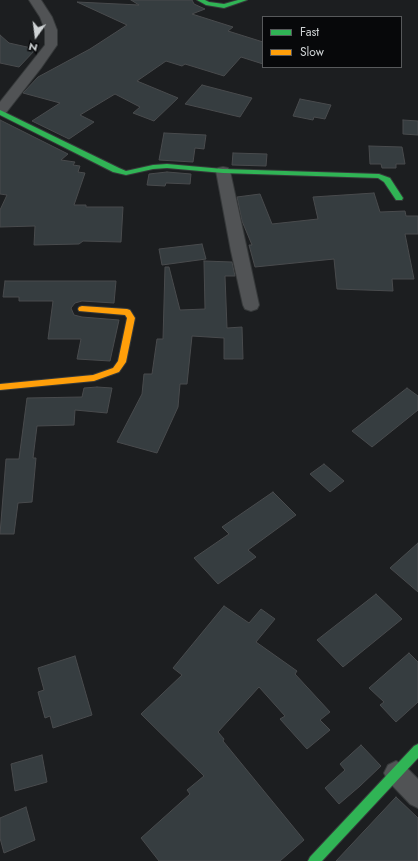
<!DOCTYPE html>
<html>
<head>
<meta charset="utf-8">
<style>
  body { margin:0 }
  #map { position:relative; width:418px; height:861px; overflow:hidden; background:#1c1e20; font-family:Jost,sans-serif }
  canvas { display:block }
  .legend { position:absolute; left:262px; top:16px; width:140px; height:52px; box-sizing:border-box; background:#07080a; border:1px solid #57595b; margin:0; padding:5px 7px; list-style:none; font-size:12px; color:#cfd3d5 }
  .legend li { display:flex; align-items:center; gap:8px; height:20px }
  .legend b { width:20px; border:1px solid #57595b }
  .north { position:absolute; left:16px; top:16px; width:40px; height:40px; -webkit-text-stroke:3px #07080a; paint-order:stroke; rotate:194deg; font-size:11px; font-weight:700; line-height:16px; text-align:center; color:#cfd3d5 }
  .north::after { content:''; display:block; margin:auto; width:14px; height:18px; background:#cfd3d5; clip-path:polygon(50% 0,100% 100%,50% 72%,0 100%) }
</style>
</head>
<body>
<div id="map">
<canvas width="418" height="861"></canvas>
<ul class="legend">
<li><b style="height:5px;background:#30b455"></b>Fast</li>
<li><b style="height:5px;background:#ff9f0a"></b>Slow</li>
</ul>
<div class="north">N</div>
</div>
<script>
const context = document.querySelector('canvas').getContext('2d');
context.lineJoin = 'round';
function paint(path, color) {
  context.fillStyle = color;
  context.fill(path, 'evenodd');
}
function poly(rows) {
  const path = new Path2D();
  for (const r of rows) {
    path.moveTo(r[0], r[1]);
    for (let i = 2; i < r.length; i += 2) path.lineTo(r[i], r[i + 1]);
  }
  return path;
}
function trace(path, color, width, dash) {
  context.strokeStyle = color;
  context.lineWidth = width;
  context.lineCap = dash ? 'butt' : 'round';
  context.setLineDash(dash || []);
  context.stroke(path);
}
const building = poly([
  [131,0,192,0,194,4,205,9,192,14,233,27,228,31,263,42,263,64,241,57,224,76,185,64,182,66,166,61,137,81,178,98,154,121,133,113,140,107,115,94,80,115,94,122,69,139,32,121,60,103,23,93,38,77,90,49,127,25,77,2,139,5,131,0],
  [0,35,9,43,36,49,19,67,0,63,0,35],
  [202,85,252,98,240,117,185,104,202,85],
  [300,99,331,105,325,119,314,117,313,120,293,116,300,99],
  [0,120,68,154,61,160,75,162,73,165,80,166,78,172,85,173,74,205,86,205,86,207,123,207,121,242,83,241,79,244,34,245,35,226,0,227,0,210,7,195,0,194,0,120],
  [403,120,418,121,418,135,403,134,403,120],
  [164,133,206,135,204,149,195,148,193,162,159,160,164,133],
  [369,146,402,147,405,164,396,164,396,168,382,168,381,164,370,164,369,146],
  [233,153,267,154,266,166,232,165,233,153],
  [167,172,191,174,190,184,166,183,165,186,147,185,149,174,167,172],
  [374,193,380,212,405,211,406,216,418,216,418,234,405,234,414,279,392,279,393,291,337,289,334,259,255,267,249,245,252,245,242,221,237,197,260,194,272,224,318,219,313,197,374,193],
  [202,244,206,259,162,265,159,249,202,244],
  [204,261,232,262,235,276,225,276,227,328,242,327,243,359,224,359,224,338,192,336,187,384,180,384,178,407,157,453,117,442,142,394,144,374,152,374,157,339,163,339,165,267,169,267,180,310,205,309,204,261],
  [5,281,116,281,114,303,82,301,75,303,71,308,74,315,82,317,119,320,110,361,77,359,81,339,48,339,53,301,19,301,19,297,3,297,5,281],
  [97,387,112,388,107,413,75,410,74,425,37,426,33,458,36,458,32,502,18,503,14,534,0,534,6,459,19,459,27,398,82,397,84,388,97,387],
  [407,388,418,396,418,410,372,447,352,431,407,388],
  [324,464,344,481,330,492,310,474,324,464],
  [273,492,296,515,248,550,256,557,218,584,194,558,229,534,222,527,273,492],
  [418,543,418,592,390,568,418,543],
  [376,594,402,619,343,667,317,640,376,594],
  [224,606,249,623,261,609,275,619,256,642,297,671,295,674,330,712,320,720,330,730,307,749,280,719,285,716,259,687,218,732,224,739,223,741,304,840,280,861,159,861,141,838,190,794,187,790,204,776,141,714,182,675,173,668,224,606],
  [409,653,418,662,418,702,396,722,380,705,384,702,369,688,409,653],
  [75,656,92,715,53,728,50,716,45,718,38,692,44,690,38,668,75,656],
  [361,745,381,766,360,786,339,804,325,788,345,770,340,764,361,745],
  [42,755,47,782,15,791,11,764,42,755],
  [396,797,418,818,418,861,336,861,396,797],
  [26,807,35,840,4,853,0,838,0,818,26,807]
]);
const street = poly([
  [29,0,41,0,52,17,57,30,57,45,41,68,5,114,0,115,0,102,45,45,45,30,40,17,29,0],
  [223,167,228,168,230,171,259,305,257,309,251,311,245,309,243,305,231,251,216,171,218,168,223,167],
  [396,761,404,765,418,779,418,808,410,804,388,781,384,773,388,765,396,761]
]);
const fast = poly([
  [197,0,205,0,209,2,224,4,238,0,247,0,224,8,206,5,197,0],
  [0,110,119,168,126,171,153,165,167,164,223,169,379,174,390,178,403,198,402,200,396,200,384,182,378,178,223,173,167,168,153,169,126,175,113,172,0,115,0,110],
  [418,744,418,758,322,861,308,861,310,857,414,746,418,744]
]);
const slow = poly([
  [82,306,127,309,130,310,135,318,126,362,119,372,94,381,0,390,0,384,93,375,113,368,118,361,127,318,125,315,79,311,78,309,79,307,82,306]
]);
paint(building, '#363d40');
trace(building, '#494b4d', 1);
trace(street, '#36393a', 2);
trace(fast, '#36393a', 2);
trace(slow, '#36393a', 2);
paint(street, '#515355');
paint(fast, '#30b455');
paint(slow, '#ff9f0a');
</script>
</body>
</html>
